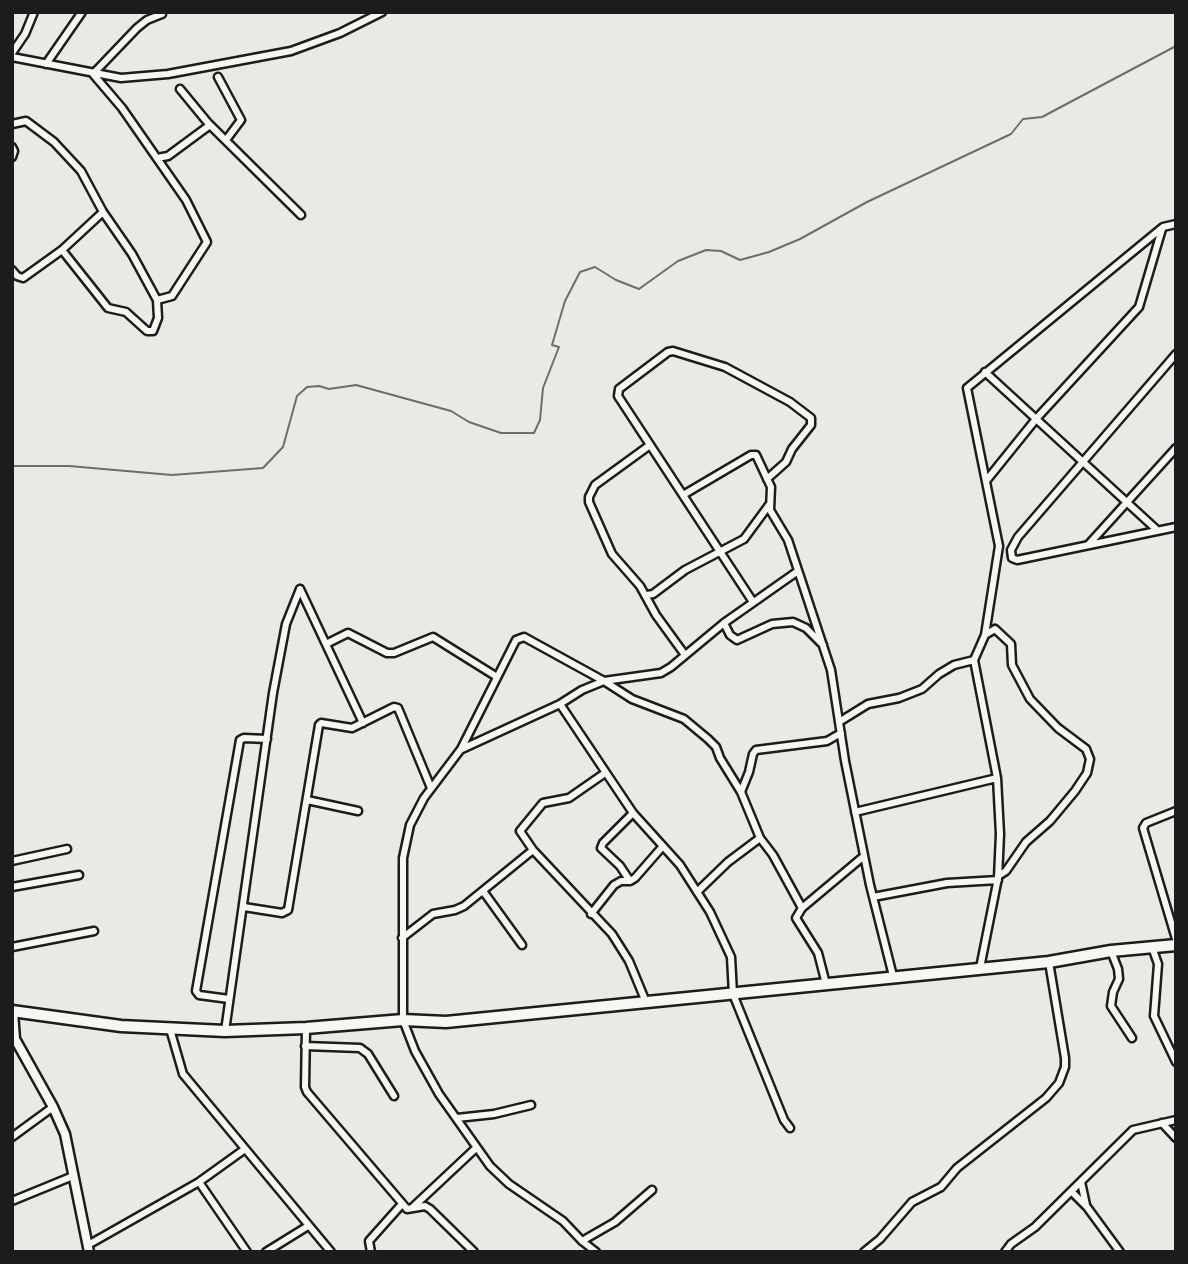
<!DOCTYPE html>
<html>
<head>
<meta charset="utf-8">
<style>
  body { margin:0 }
  #map { position:relative; width:1188px; height:1264px; overflow:hidden; background:#e9e9e5; font-family:Dekko,sans-serif }
  canvas { display:block }
  .frame { position:absolute; inset:0; border:14px solid #1c1c1c; pointer-events:none }
</style>
</head>
<body>
<div id="map">
<canvas width="1188" height="1264"></canvas>
<div class="frame"></div>
</div>
<script>
const context = document.querySelector('canvas').getContext('2d');
context.lineJoin = 'round';
function poly(rows) {
  const path = new Path2D();
  for (const r of rows) {
    path.moveTo(r[0], r[1]);
    for (let i = 2; i < r.length; i += 2) path.lineTo(r[i], r[i + 1]);
  }
  return path;
}
function trace(path, color, width, dash) {
  context.strokeStyle = color;
  context.lineWidth = width;
  context.lineCap = dash ? 'butt' : 'round';
  context.setLineDash(dash || []);
  context.stroke(path);
}
const stream = poly([
  [12,466,69,466,172,475,263,468,283,447,297,396,307,387,319,386,329,389,356,385,451,411,469,422,501,433,534,433,540,420,543,388,559,347,552,345,565,301,580,272,595,267,616,280,639,289,678,261,706,250,721,251,740,260,769,252,800,239,867,202,1011,134,1023,119,1042,117,1176,46]
]);
const minor = poly([
  [12,53,25,34,34,12],
  [12,57,121,78,168,74,291,51,340,33,382,12],
  [46,64,82,12],
  [218,77,241,120,226,140],
  [180,89,208,123,301,215],
  [12,124,26,121,54,142,81,171,103,212,132,254,157,300,158,318,153,331,147,331,126,312,108,308,62,250],
  [12,147,14,151,12,157],
  [157,158,168,156,210,125],
  [12,270,17,276,23,278,62,250,103,212],
  [157,300,172,296,207,242,186,200,122,108,93,74,137,28,147,20,162,14],
  [1176,354,1018,537,1011,550,1012,558,1017,560,1176,527],
  [985,372,1157,530],
  [650,445,595,485,589,497,589,502,612,554,640,586,656,615,685,655],
  [986,481,1036,419,1139,307,1162,229],
  [683,495,751,455,756,455,771,487,770,510,788,540,831,670,845,761,870,885,893,976],
  [1089,544,1176,448],
  [300,589,363,723],
  [647,595,653,594,685,570,744,539,769,505],
  [753,602,618,396,619,389,668,352,673,351,725,367,790,402,811,418,811,425,792,449,786,462,767,479],
  [724,623,730,635,737,640,772,624,793,622,806,628,823,645],
  [985,635,995,629,1011,644,1012,665,1030,699,1058,728,1086,749,1090,759,1087,773,1075,791,1050,821,1026,842,1006,871,998,876],
  [326,644,348,633,387,653,394,653,433,637,497,677],
  [560,704,633,813,680,865,710,912,731,957,733,994,784,1120,790,1128],
  [839,722,868,704,899,698,922,689,939,674,954,665,974,660],
  [462,749,560,704,582,690,604,681,661,673,671,667,724,623,798,571],
  [605,773,569,798,543,803,520,831,533,850,612,934,629,961,646,1002],
  [741,792,749,772,753,754,756,750,827,741,841,733],
  [307,800,358,811],
  [1176,811,1146,823,1143,828,1176,939],
  [855,812,997,778],
  [12,861,67,849],
  [630,881,620,866,601,848,603,843,633,813],
  [12,887,79,875],
  [483,891,522,945],
  [697,892,728,862,760,838],
  [873,897,947,883,998,880],
  [244,907,282,913,288,910,319,725,321,723,352,728,394,707,398,708,431,788],
  [591,914,614,885,621,881,630,881,635,878,663,846],
  [402,938,433,914,455,910,464,906,533,850],
  [12,947,94,931],
  [1152,947,1158,964,1154,1016,1176,1062],
  [1111,951,1118,969,1119,979,1113,992,1111,1006,1132,1038],
  [980,968,998,878,1000,834,997,778,974,660,985,635,999,546,967,388,1163,227,1176,224],
  [826,984,818,953,796,918,802,908,864,856],
  [229,999,199,995,196,991,240,740,244,738,267,739],
  [306,1028,305,1087,307,1092,407,1209,425,1206,430,1209,474,1252],
  [170,1029,183,1074,331,1252],
  [225,1031,273,693,286,624,300,589],
  [305,1046,360,1048,368,1054,394,1096],
  [457,1118,494,1114,531,1105],
  [1162,1123,1176,1138],
  [12,1137,53,1107],
  [199,1182,247,1252],
  [1081,1182,1086,1205],
  [1072,1192,1087,1207,1120,1252],
  [12,1201,73,1176],
  [412,1208,476,1148],
  [582,1241,615,1222,652,1190],
  [88,1245,199,1182,245,1149],
  [266,1252,308,1226],
  [371,1252,369,1241,402,1204],
  [596,1252,582,1241,563,1221,509,1184,490,1166,439,1094,415,1051,403,1020,403,858,410,825,424,798,461,749,516,640,524,637,604,681,632,699,684,719,708,739,716,747,720,758,741,792,760,838,773,855,802,908],
  [864,1252,880,1239,912,1202,941,1187,957,1168,1046,1098,1059,1083,1065,1067,1065,1058,1049,962],
  [1005,1252,1011,1244,1035,1227,1133,1130,1176,1120]
]);
const tertiary = poly([
  [13,1012,15,1039,53,1107,65,1134,89,1252]
]);
const primary = poly([
  [12,1011,121,1026,225,1031,306,1028,403,1020,446,1022,1049,962,1111,951,1176,945]
]);
trace(stream, '#6d6d6c', 2);
trace(minor, '#1c1c1c', 11);
trace(tertiary, '#1c1c1c', 13);
trace(primary, '#1c1c1c', 15);
trace(minor, '#f6f6f2', 6);
trace(tertiary, '#f6f6f2', 8);
trace(primary, '#f6f6f2', 10);
</script>
</body>
</html>
